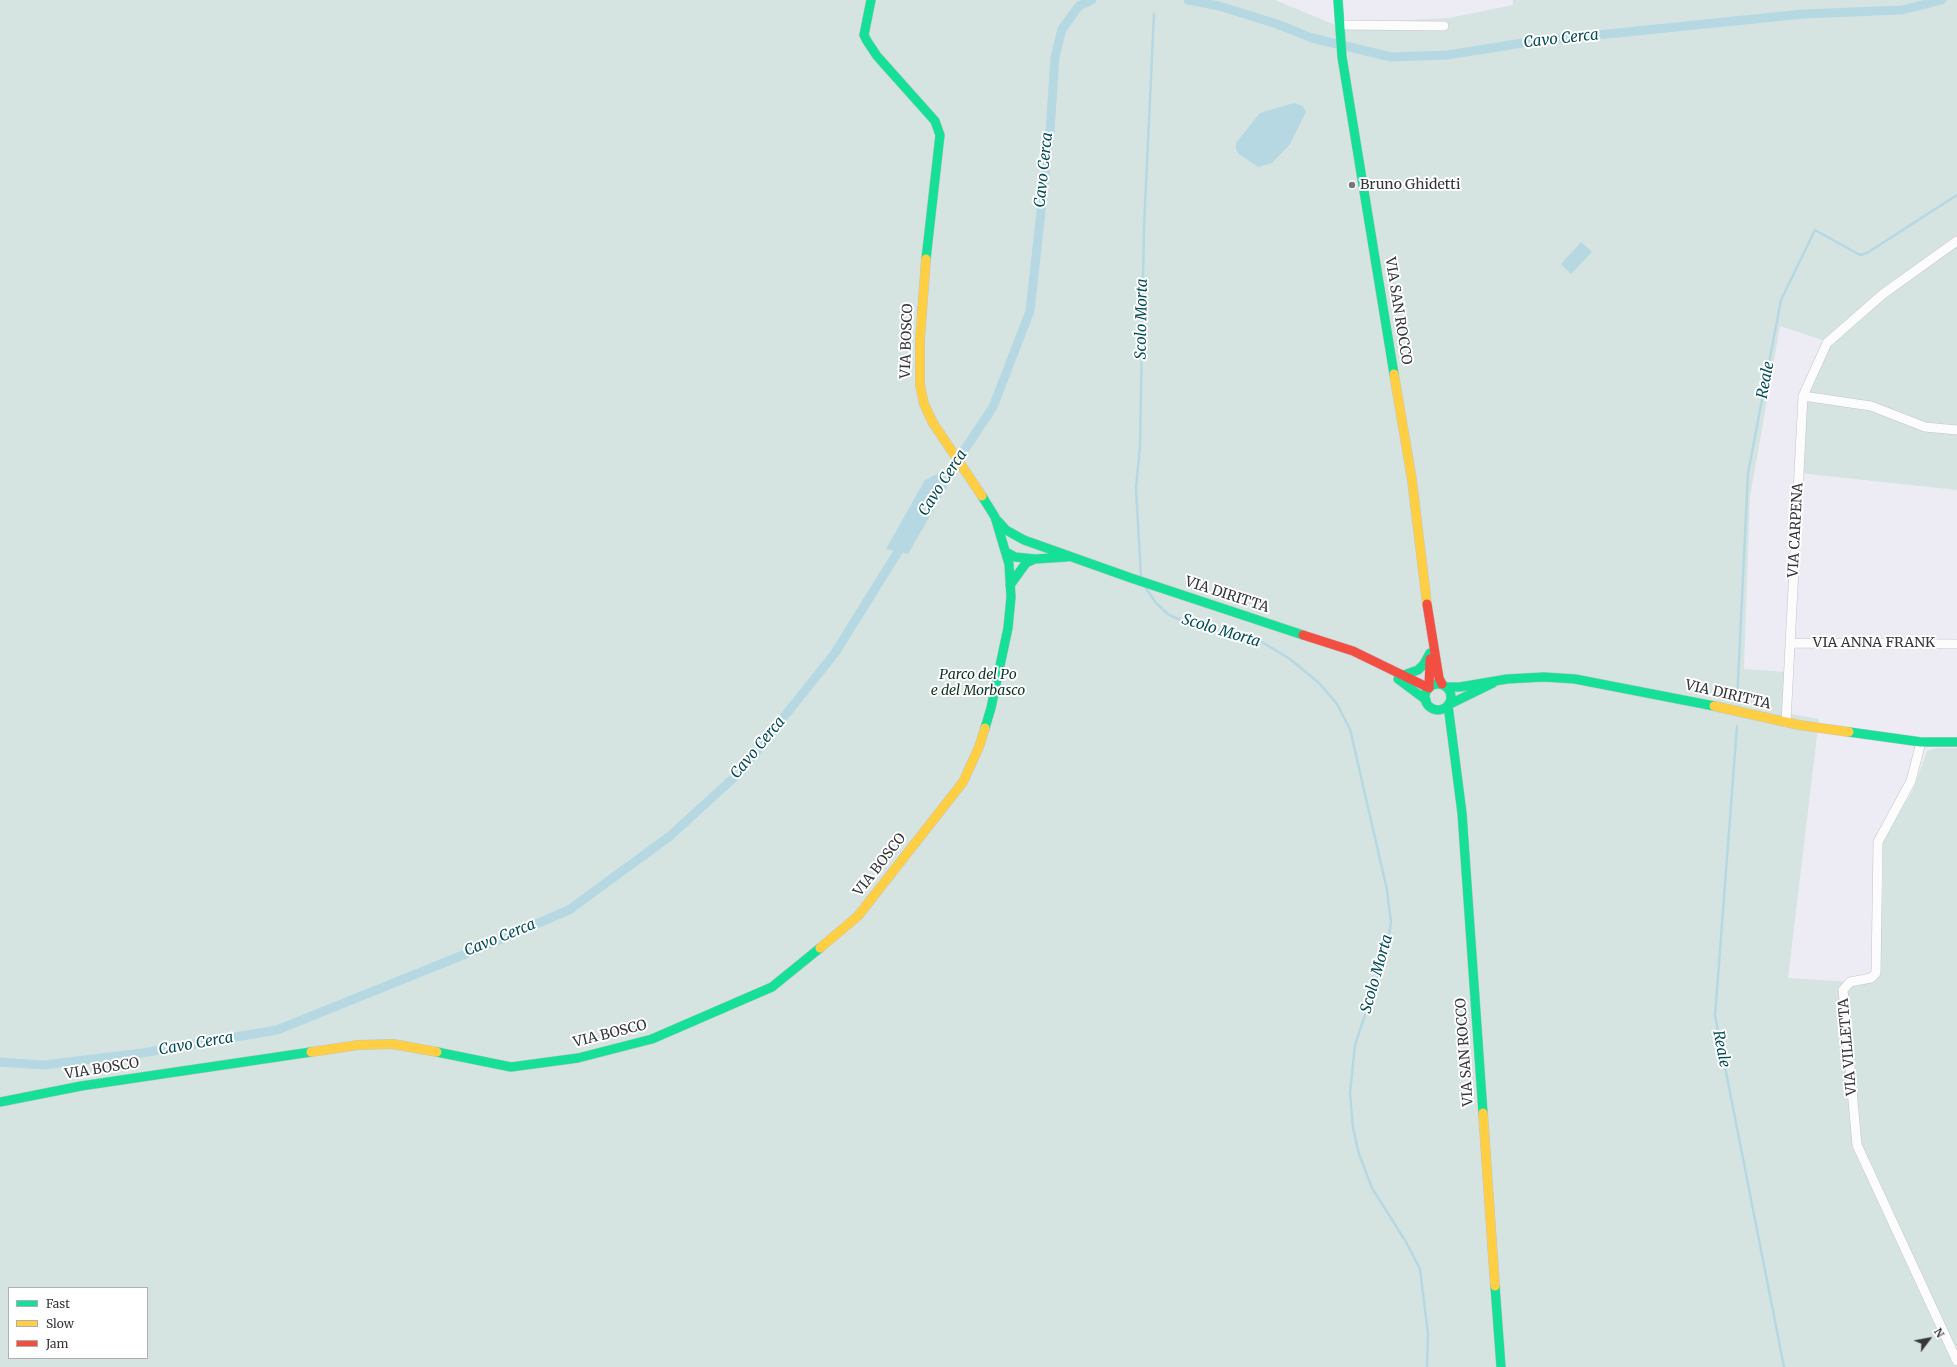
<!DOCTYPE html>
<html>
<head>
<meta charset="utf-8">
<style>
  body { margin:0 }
  #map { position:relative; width:1957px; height:1367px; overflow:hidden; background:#edecf4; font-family:Merriweather,serif }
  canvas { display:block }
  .legend { position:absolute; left:8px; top:1287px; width:140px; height:72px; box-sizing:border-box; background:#fff; border:1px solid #afafb1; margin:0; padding:5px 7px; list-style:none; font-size:12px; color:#37363c }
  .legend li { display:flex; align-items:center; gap:8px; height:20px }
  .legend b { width:20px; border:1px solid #afafb1 }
  .north { position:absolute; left:1909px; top:1319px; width:40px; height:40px; -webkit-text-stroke:3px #fff; paint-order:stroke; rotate:58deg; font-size:11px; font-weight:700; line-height:16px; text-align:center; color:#37363c }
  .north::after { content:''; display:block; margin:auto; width:14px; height:18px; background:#37363c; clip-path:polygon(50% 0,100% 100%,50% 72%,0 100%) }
</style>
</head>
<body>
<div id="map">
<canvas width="1957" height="1367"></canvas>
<ul class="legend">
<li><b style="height:5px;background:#16e098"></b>Fast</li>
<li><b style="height:5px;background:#ffcf43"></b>Slow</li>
<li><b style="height:5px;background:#f24e42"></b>Jam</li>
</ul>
<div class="north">N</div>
</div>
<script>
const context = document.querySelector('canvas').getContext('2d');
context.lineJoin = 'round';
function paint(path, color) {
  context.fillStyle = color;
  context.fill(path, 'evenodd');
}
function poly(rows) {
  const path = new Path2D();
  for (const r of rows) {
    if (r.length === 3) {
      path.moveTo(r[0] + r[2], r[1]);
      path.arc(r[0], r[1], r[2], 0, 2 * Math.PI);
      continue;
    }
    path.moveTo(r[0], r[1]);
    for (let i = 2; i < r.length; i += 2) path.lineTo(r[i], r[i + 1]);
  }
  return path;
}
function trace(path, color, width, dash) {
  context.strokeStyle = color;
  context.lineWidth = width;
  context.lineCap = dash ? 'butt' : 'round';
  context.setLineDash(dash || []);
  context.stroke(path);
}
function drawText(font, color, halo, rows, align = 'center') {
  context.font = font + ' Merriweather,serif';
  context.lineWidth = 4;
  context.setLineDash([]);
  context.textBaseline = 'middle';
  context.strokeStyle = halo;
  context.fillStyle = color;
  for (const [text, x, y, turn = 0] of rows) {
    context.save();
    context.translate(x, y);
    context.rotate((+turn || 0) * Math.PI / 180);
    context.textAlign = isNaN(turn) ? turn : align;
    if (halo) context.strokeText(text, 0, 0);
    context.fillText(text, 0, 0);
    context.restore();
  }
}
const green = poly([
  [0,0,1275,0,1333,24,1449,18,1513,5,1513,0,1957,0,1957,490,1799,473,1802,395,1828,342,1780,326,1750,497,1744,669,1787,672,1785,713,1819,719,1788,978,1869,983,1875,979,1878,975,1883,885,1883,841,1913,790,1927,751,1936,748,1957,748,1957,1367,0,1367],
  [9,1288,147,1288,147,1358,9,1358]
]);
const water = poly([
  [1294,103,1303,106,1306,112,1290,144,1272,163,1258,167,1239,154,1236,150,1236,143,1260,113],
  [1581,242,1592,252,1571,274,1561,264],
  [945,470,953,476,908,554,886,549,925,480]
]);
const stream = poly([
  [1141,577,1136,488,1140,446,1144,227,1154,14],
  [1145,587,1156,603,1169,615,1196,626,1233,633,1262,642,1290,659,1319,683,1337,704,1350,729,1387,890,1391,922,1387,949,1355,1045,1350,1093,1353,1128,1359,1154,1372,1188,1406,1242,1420,1269,1428,1334,1427,1367],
  [1737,702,1748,473,1781,300,1815,230,1860,255,1867,253,1957,195],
  [1737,726,1715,1016,1784,1367]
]);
const canal = poly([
  [1188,0,1219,6,1277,24,1312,38,1391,57,1447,55,1529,42,1803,14,1902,10,1942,0],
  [943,482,993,407,1030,311,1050,130,1055,57,1062,29,1079,6,1092,0],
  [0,1062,44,1065,142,1053,277,1030,473,951,569,910,670,836,739,773,835,653,904,542]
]);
const street = poly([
  [1340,25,1444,26],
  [1803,396,1871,406,1925,427,1957,430],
  [1790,643,1957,644],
  [1786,722,1803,396,1827,343,1883,294,1957,241],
  [1921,742,1911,781,1878,842,1876,973,1871,978,1850,982,1843,990,1857,1145,1957,1361]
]);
const fast = poly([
  [871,0,864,35,867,41,877,56,935,121,940,135,926,259],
  [1338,0,1342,57,1394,374],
  [982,496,995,517,1009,564,1011,597,1008,628,991,708,985,728],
  [998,521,1006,530,1024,540,1131,578,1303,635],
  [1006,552,1015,557,1035,559,1067,557],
  [1010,585,1026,563,1035,559],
  [1404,675,1418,670,1424,664,1430,653],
  [1398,679,1426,700],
  [1438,697,13],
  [1446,687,1460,687,1507,679,1544,677,1575,679,1714,706],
  [1849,732,1921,742,1957,742],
  [437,1052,511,1067,578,1058,652,1039,772,987,820,948],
  [0,1102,81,1086,311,1052],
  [1483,1113,1462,813,1448,705,1493,683],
  [1495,1286,1501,1367]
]);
const slow = poly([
  [926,259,920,339,920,385,924,404,933,423,982,496],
  [1394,374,1412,480,1427,604],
  [1714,706,1799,725,1849,732],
  [820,948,858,916,963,782,979,747,985,728],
  [311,1052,358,1045,393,1044,437,1052],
  [1483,1113,1495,1286]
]);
const jam = poly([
  [1427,604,1439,678,1442,684],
  [1303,635,1353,651,1429,688,1430,659]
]);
const markers = [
  [1352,185,4,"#77767c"]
];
const poiNames = [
  ["Bruno Ghidetti",1360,185]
];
const streetNames = [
  ["VIA SAN ROCCO",1398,311,81],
  ["VIA BOSCO",907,341,-88],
  ["VIA CARPENA",1796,530,-87],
  ["VIA DIRITTA",1227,595,18],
  ["VIA ANNA FRANK",1874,643],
  ["VIA DIRITTA",1728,695,13],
  ["VIA BOSCO",880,865,-52],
  ["VIA BOSCO",610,1034,-14],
  ["VIA VILLETTA",1848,1047,-95],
  ["VIA SAN ROCCO",1465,1052,-94],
  ["VIA BOSCO",102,1069,-9]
];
const parkNames = [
  ["Parco del Po",978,675],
  ["e del Morbasco",978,691]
];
const waterNames = [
  ["Cavo Cerca",1561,39,-6],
  ["Cavo Cerca",1044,170,-84],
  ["Scolo Morta",1142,319,-89],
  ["Reale",1766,380,-79],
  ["Cavo Cerca",943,483,-57],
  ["Scolo Morta",1221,631,17],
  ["Cavo Cerca",758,748,-50],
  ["Cavo Cerca",500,938,-22],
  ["Scolo Morta",1377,974,-74],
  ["Cavo Cerca",196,1044,-10],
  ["Reale",1721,1049,79]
];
paint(green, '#d5e4e0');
paint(water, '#b6d8e2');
trace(stream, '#b6d8e2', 2.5);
trace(canal, '#b6d8e2', 9);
trace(street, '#c4c3ca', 10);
trace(fast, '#c4c3ca', 10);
trace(slow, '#c4c3ca', 10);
trace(jam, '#c4c3ca', 10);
trace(street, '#fcfcfd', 9);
trace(fast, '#16e098', 9);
trace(slow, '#ffcf43', 9);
trace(jam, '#f24e42', 9);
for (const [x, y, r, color] of markers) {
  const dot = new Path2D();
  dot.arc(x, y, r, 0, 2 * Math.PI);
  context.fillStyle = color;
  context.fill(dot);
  trace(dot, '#fff', 1.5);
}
drawText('14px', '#37363c', '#fff', poiNames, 'left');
drawText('14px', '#37363c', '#fff', streetNames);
drawText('italic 14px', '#103425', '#fff', parkNames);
drawText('italic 15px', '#034d59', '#fff', waterNames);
</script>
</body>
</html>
